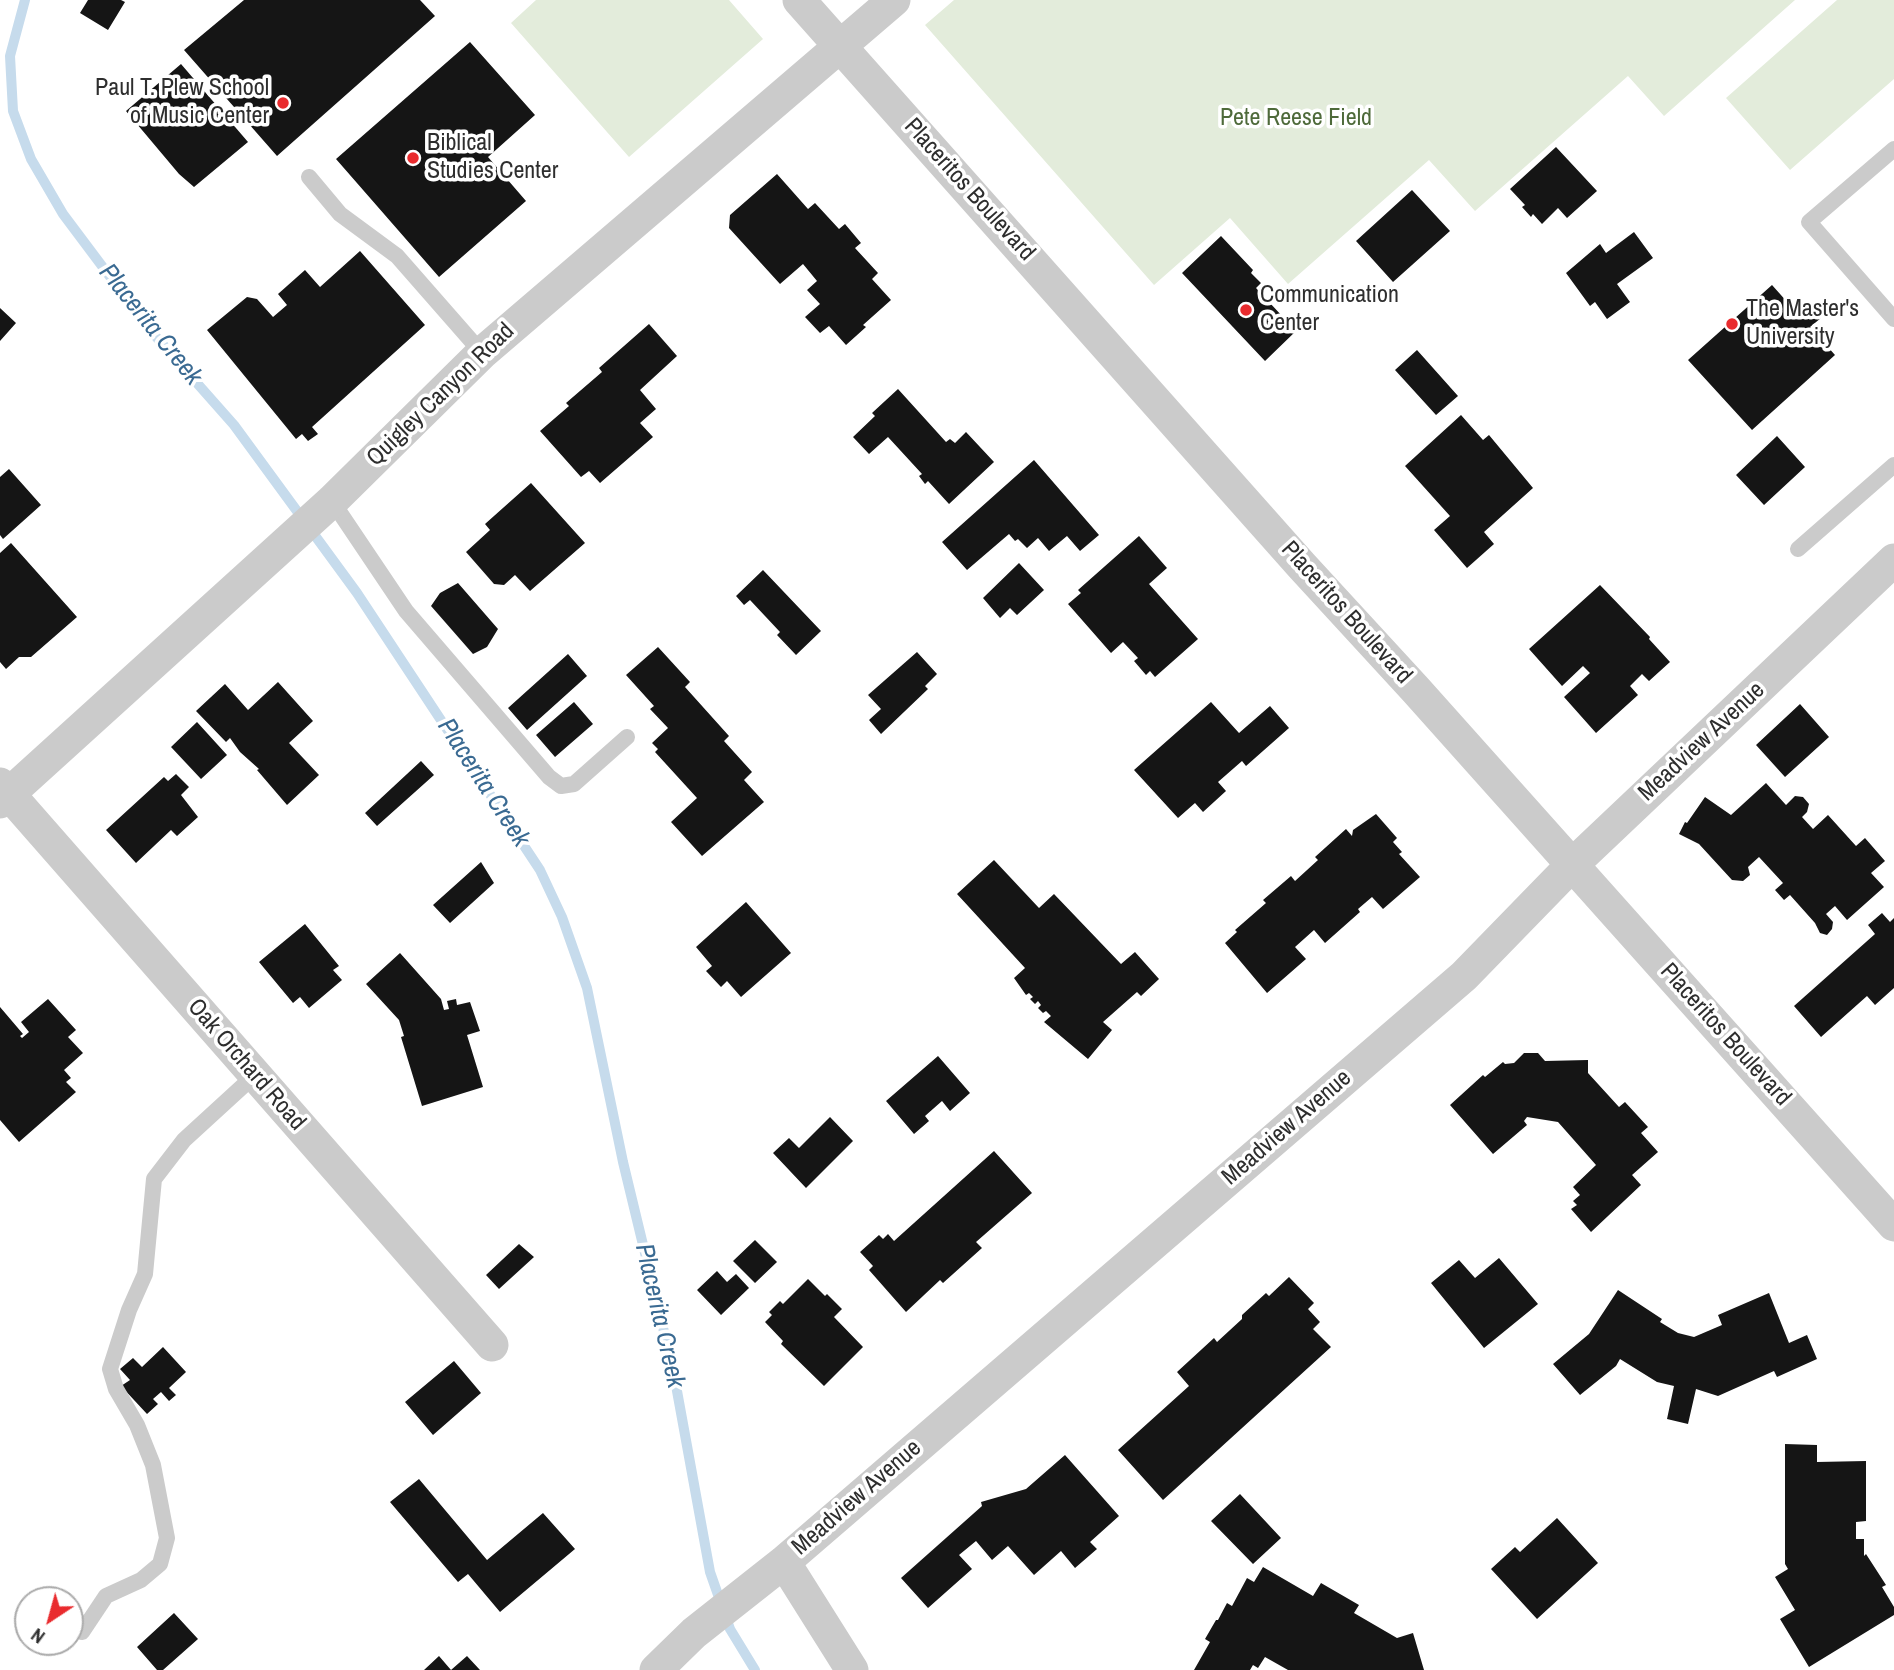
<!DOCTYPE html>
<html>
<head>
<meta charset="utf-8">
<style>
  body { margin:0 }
  #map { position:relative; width:1894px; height:1670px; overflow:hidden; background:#fff; font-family:"Archivo Narrow",sans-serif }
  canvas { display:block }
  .north { position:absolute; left:14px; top:1586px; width:70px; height:70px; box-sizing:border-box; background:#fff; border:2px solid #ababab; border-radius:50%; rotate:216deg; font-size:19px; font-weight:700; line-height:28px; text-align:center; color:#2e2e2e }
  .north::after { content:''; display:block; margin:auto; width:24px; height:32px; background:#e92b2e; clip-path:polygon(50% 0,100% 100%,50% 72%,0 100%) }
</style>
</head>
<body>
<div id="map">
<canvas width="1894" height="1670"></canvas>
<div class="north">N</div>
</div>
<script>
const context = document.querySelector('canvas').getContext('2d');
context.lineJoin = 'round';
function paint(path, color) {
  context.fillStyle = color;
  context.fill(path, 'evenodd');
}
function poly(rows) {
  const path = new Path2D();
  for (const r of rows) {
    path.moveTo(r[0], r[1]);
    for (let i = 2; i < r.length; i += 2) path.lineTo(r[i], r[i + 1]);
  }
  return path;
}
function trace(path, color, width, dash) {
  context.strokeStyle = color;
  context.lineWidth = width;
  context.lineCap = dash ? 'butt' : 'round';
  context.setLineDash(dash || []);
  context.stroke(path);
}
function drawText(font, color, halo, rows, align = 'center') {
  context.font = font + ' "Archivo Narrow",sans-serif';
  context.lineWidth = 7;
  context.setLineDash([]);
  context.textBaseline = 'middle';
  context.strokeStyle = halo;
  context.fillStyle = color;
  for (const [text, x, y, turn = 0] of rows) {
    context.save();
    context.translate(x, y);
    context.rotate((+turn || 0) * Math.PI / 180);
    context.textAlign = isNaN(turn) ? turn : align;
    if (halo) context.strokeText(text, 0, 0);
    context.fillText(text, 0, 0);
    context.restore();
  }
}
const green = poly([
  [536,0,729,0,763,39,629,157,511,23],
  [954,0,1795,0,1664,116,1628,76,1475,211,1429,160,1288,284,1230,218,1154,285,925,25],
  [1837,0,1894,0,1894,79,1790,170,1726,98]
]);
const stream = poly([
  [25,0,10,56,13,111,31,159,63,214,150,330,234,425,357,593,540,870,562,917,587,988,623,1162,673,1369,710,1572,730,1629,755,1670]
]);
const building = poly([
  [88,0,121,0,125,2,108,30,80,13],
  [244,0,420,0,435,16,277,156,184,50],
  [470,42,535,115,488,157,526,201,439,277,336,159],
  [181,64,248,142,194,187,179,174,126,111],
  [1556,147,1597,191,1567,218,1558,208,1542,224,1533,214,1531,217,1522,207,1525,205,1510,189],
  [777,174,808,209,815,203,839,229,845,224,861,243,855,248,878,273,872,279,891,300,863,325,866,327,846,345,829,326,820,333,805,317,820,304,807,290,817,281,803,264,780,284,729,228,730,215],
  [1412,190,1450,231,1393,282,1356,241],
  [1634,232,1653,258,1617,284,1630,302,1607,319,1595,302,1590,306,1566,273,1600,244,1606,253],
  [1221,236,1253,270,1251,273,1261,283,1256,288,1296,331,1265,361,1182,273],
  [360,251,425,325,312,427,318,434,308,441,302,434,296,439,207,330,247,297,257,299,273,317,287,305,278,294,305,270,320,287],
  [1772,285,1797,313,1808,303,1821,318,1810,327,1835,355,1752,430,1688,360],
  [0,308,16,323,0,341],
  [649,324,677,356,640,390,656,409,640,423,653,437,600,483,589,471,581,477,540,431,569,406,566,403,602,372,599,368],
  [1417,350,1458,396,1436,415,1395,370],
  [898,389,946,442,950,439,955,443,966,432,994,462,949,504,928,481,925,484,919,476,922,474,888,437,869,454,853,437,875,416,872,413],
  [1461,415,1483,440,1489,435,1533,488,1484,532,1494,544,1467,568,1434,530,1450,516,1405,466],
  [1777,436,1805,467,1764,505,1736,475],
  [1034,460,1099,535,1080,551,1067,536,1049,551,1038,538,1027,548,1018,539,1015,541,1009,534,967,570,942,542],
  [9,469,41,505,3,539,0,535,0,477],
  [531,483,585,543,530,591,515,575,504,585,494,584,466,552,490,530,485,524],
  [1139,536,1167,568,1149,584,1198,639,1155,677,1150,671,1146,675,1134,661,1138,658,1123,642,1111,653,1068,604,1081,593,1078,590],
  [11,543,77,617,31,657,19,657,6,669,0,662,0,553],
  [1019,563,1044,590,1017,615,1010,608,1000,618,983,598],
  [763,570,821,631,796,655,777,635,780,632,750,600,744,605,736,596],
  [458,583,498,629,487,647,473,654,431,606,440,593],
  [1600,585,1650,637,1649,639,1670,662,1649,681,1642,674,1630,686,1638,695,1596,733,1564,697,1590,673,1583,666,1562,686,1529,649],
  [658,647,690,682,685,687,729,736,724,741,752,772,744,780,764,802,702,856,671,822,697,798,655,752,658,749,652,743,668,728,650,709,654,706,626,675],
  [917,652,937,674,925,686,928,689,881,734,869,720,881,709,868,695],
  [568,654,587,676,527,730,508,708],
  [278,682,313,721,289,743,319,775,287,805,257,770,259,769,240,752,230,738,226,742,196,711,225,684,248,710],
  [574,702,593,724,555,757,536,735],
  [1211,702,1239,733,1270,706,1289,728,1246,766,1242,761,1218,782,1226,791,1203,812,1195,803,1178,818,1134,770],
  [1800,704,1829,737,1785,777,1756,745],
  [197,722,227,755,201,779,171,747],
  [421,761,434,775,377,826,365,813],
  [176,774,189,787,181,795,198,817,177,836,171,830,136,863,106,830,164,777,168,781],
  [1766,783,1786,805,1795,796,1803,797,1809,804,1807,812,1802,817,1813,829,1828,815,1856,846,1865,838,1885,861,1871,873,1884,887,1847,920,1835,906,1826,914,1833,922,1832,929,1827,935,1820,933,1815,923,1790,895,1784,900,1775,890,1783,883,1759,857,1748,867,1750,875,1743,881,1732,880,1699,844,1679,834,1685,822,1687,823,1705,797,1731,815],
  [1376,814,1397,838,1393,842,1402,852,1399,854,1420,877,1383,909,1372,897,1358,909,1360,912,1325,943,1314,930,1295,947,1306,959,1267,993,1225,943,1237,932,1235,930,1266,903,1263,900,1291,876,1295,881,1318,860,1315,857,1346,829,1352,836,1353,830],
  [994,860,1039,908,1054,894,1121,964,1135,952,1159,979,1141,996,1137,992,1103,1022,1112,1030,1088,1059,1044,1022,1051,1016,1046,1011,1043,1013,1038,1008,1041,1005,1038,1001,1035,1004,1030,999,1033,997,1029,993,1026,995,1014,978,1025,968,957,894],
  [481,862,494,883,450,923,433,905],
  [746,902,791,953,741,997,727,981,721,987,706,971,712,966,696,947],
  [1882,913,1890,922,1894,918,1894,988,1875,1005,1867,996,1821,1037,1794,1006,1875,934,1868,925],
  [305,924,339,966,333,970,342,980,309,1008,300,997,293,1003,259,962],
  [400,953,441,999,444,1010,449,1009,447,1001,456,999,457,1005,470,1002,480,1031,467,1035,483,1087,422,1106,401,1037,404,1036,399,1020,366,984],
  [48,999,76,1030,68,1037,83,1053,64,1070,71,1078,66,1082,76,1092,19,1142,0,1120,0,1007,23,1034,20,1036,22,1038,29,1032,21,1022],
  [1524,1053,1538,1053,1545,1061,1588,1060,1588,1073,1619,1107,1625,1102,1648,1127,1641,1133,1658,1152,1632,1175,1641,1185,1591,1232,1571,1209,1577,1205,1573,1201,1580,1195,1573,1187,1596,1165,1558,1122,1527,1117,1524,1121,1527,1125,1493,1154,1450,1105,1483,1075,1485,1077,1503,1062,1505,1064,1514,1063],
  [938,1056,970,1093,950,1111,942,1101,925,1116,929,1121,914,1134,886,1101],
  [830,1117,853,1141,806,1188,773,1153,789,1138,799,1148],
  [994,1151,1032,1193,976,1242,982,1248,943,1283,940,1280,906,1312,869,1270,873,1266,860,1252,879,1235,883,1239,888,1234,894,1241],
  [755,1240,777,1262,755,1283,733,1261],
  [519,1244,534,1257,499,1289,486,1275],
  [1499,1258,1538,1304,1484,1348,1431,1283,1459,1260,1475,1278],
  [717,1271,727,1282,736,1274,749,1288,721,1315,697,1290],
  [1289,1277,1314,1303,1308,1309,1320,1322,1313,1329,1331,1347,1163,1500,1118,1450,1189,1386,1177,1372,1214,1338,1217,1342,1242,1319,1242,1315,1266,1293,1269,1296],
  [808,1279,825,1296,827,1294,842,1309,834,1317,863,1347,824,1386,781,1344,783,1341,765,1322,772,1315,769,1312,780,1301,783,1304],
  [1618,1290,1662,1319,1660,1322,1678,1333,1694,1337,1722,1325,1718,1315,1769,1293,1789,1343,1807,1335,1817,1359,1777,1377,1774,1371,1718,1396,1696,1389,1688,1424,1667,1419,1674,1386,1657,1382,1620,1359,1616,1366,1580,1395,1553,1364,1589,1334],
  [163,1347,186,1372,169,1388,176,1395,169,1401,161,1392,153,1399,158,1404,147,1414,121,1386,130,1380,120,1369,133,1358,142,1367],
  [454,1361,481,1393,433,1435,405,1402],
  [1785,1444,1817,1445,1817,1462,1866,1461,1866,1521,1856,1522,1856,1539,1864,1539,1864,1556,1866,1554,1886,1585,1882,1587,1894,1607,1894,1615,1809,1667,1780,1619,1795,1610,1775,1577,1788,1569,1785,1564],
  [1065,1455,1119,1516,1090,1542,1097,1549,1075,1568,1061,1551,1034,1575,1008,1546,992,1560,976,1541,959,1555,972,1569,928,1608,901,1578,982,1506,981,1502,1026,1489],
  [419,1479,487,1560,543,1513,575,1549,500,1612,468,1574,458,1582,390,1502],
  [1240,1494,1281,1538,1253,1564,1211,1521],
  [1557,1518,1598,1563,1537,1619,1491,1569,1515,1547,1520,1552],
  [1263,1567,1313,1596,1321,1583,1359,1605,1354,1613,1397,1638,1413,1633,1424,1670,1288,1670,1265,1657,1258,1668,1253,1665,1250,1670,1194,1670,1210,1642,1205,1639,1216,1620,1218,1620,1227,1603,1232,1606,1247,1578,1254,1582],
  [174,1613,198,1639,163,1670,157,1670,137,1647],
  [439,1656,451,1670,467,1656,480,1670,424,1670]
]);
const lane = poly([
  [1894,149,1809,222,1894,319],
  [309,177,340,214,397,256,482,353],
  [332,501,406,611,549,777,561,786,574,784,627,737],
  [1798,549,1894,465],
  [82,1632,106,1596,141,1580,160,1564,167,1538,153,1465,137,1425,116,1389,110,1369,129,1310,145,1274,154,1179,184,1140,255,1075]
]);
const street = poly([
  [799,0,1302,566,1416,690,1894,1225],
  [0,784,492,1345],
  [0,802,332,501,482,353,894,0],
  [784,1562,852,1670],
  [656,1670,694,1633,784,1562,1464,976,1572,865,1894,560]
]);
const markers = [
  [283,103,7,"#e92b2e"],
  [413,158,7,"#e92b2e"],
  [1246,310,7,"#e92b2e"],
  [1732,324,7,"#e92b2e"]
];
const poiNames = [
  ["Paul T. Plew School",269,89,"right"],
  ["of Music Center",269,117,"right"],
  ["Biblical",427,144],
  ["Studies Center",427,172],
  ["Communication",1260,296],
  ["Center",1260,324],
  ["The Master's",1746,310],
  ["University",1746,338]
];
const parkNames = [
  ["Pete Reese Field",1296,119]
];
const streetNames = [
  ["Placeritos Boulevard",969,190,48],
  ["Quigley Canyon Road",441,395,-44],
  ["Placeritos Boulevard",1346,613,48],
  ["Meadview Avenue",1702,742,-43],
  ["Placeritos Boulevard",1725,1035,48],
  ["Oak Orchard Road",246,1065,49],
  ["Meadview Avenue",1287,1128,-41],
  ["Meadview Avenue",857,1498,-41]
];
const waterNames = [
  ["Placerita Creek",150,325,51],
  ["Placerita Creek",483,783,57],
  ["Placerita Creek",659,1316,77]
];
paint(green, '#e3ecdb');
trace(stream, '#c6dbec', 10);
paint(building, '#151515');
trace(lane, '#cbcbcb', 16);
trace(street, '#cbcbcb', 33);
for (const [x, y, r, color] of markers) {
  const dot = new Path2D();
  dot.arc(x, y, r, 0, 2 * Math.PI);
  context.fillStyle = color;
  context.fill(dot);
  trace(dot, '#fff', 2.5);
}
drawText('24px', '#2e2e2e', '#fff', poiNames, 'left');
drawText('24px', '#4e6a3a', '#fff', parkNames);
drawText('24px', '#2e2e2e', '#fff', streetNames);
drawText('italic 26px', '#3a6a92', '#fff', waterNames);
</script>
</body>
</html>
